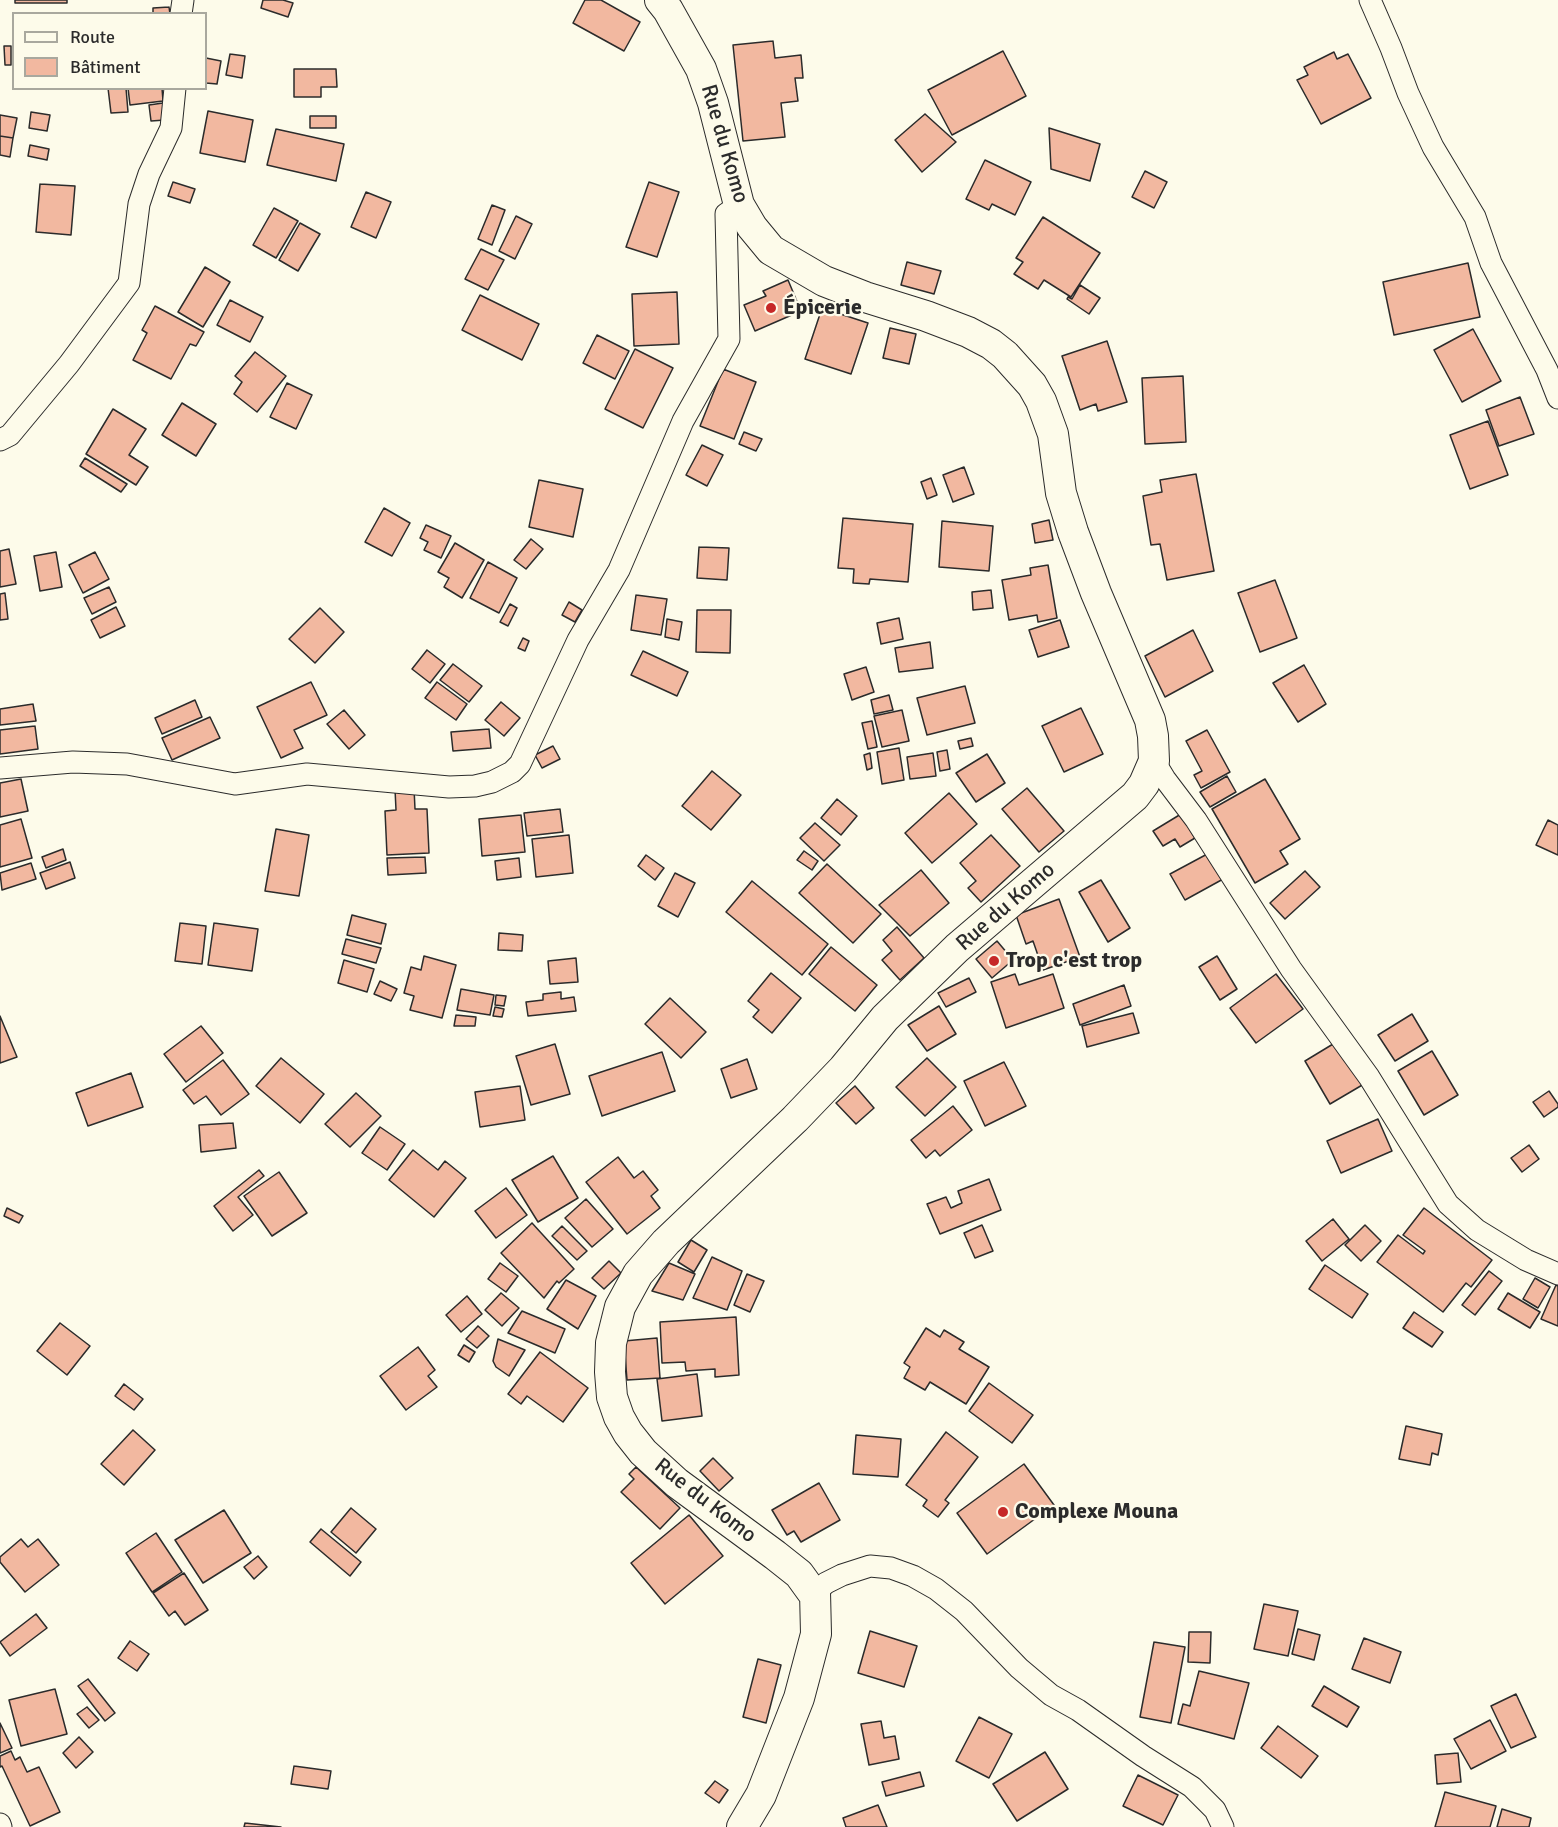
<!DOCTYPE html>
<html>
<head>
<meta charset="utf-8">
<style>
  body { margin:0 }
  #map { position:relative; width:1558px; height:1827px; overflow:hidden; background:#fdfbea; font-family:Signika,sans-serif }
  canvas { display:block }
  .legend { position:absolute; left:12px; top:12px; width:195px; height:78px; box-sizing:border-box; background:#fdfbea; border:2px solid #a9a89e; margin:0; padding:8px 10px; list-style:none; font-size:18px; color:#2b2b2b }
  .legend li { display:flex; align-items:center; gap:12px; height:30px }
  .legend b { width:30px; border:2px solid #a9a89e }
</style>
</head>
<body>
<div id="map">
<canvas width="1558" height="1827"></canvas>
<ul class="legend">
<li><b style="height:8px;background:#fdfbea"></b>Route</li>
<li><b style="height:16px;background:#f2b8a0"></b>Bâtiment</li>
</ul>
</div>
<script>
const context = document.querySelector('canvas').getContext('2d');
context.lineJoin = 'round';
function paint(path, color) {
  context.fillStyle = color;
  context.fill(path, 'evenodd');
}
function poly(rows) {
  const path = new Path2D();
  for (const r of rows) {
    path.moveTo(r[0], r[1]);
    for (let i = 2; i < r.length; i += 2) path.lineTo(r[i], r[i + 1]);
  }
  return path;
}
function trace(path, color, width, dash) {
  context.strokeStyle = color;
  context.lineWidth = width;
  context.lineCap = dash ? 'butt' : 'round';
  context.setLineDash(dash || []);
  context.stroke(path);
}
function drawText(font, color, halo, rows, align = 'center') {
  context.font = font + ' Signika,sans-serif';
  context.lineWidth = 4.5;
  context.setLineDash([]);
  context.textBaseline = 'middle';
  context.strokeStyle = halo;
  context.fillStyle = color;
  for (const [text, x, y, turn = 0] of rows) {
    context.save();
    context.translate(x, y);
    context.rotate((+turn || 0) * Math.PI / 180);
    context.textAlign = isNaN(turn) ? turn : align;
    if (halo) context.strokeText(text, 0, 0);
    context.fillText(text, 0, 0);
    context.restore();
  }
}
const building = poly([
  [15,0,67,0,67,3,15,3,15,0],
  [263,0,283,0,293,3,288,17,261,8,263,0],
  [585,0,601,0,640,22,624,51,573,23,585,0],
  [169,7,170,14,153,14,153,8,169,7],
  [773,41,775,58,801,55,803,78,795,78,798,101,781,103,785,137,743,141,733,45,773,41],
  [4,46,11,46,11,65,5,65,4,46],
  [1003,51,1026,96,952,135,928,90,1003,51],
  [1334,52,1337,59,1348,54,1371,98,1321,124,1297,80,1308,75,1304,67,1334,52],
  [230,54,245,56,242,78,226,75,230,54],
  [206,58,221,61,217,84,206,83,206,58],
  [294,69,336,69,337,87,321,87,321,97,294,97,294,69],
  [108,88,126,88,128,112,111,113,108,88],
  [128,88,162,88,163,101,130,105,128,88],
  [163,103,165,120,151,121,149,105,163,103],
  [208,111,253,120,245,162,200,153,208,111],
  [31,112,50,115,47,131,29,128,31,112],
  [925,114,956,142,922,172,895,140,925,114],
  [0,115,17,118,13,138,0,136,0,115],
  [310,116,336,116,336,128,310,128,310,116],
  [1049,128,1100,144,1090,181,1051,169,1049,128],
  [276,129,344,144,336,181,267,165,276,129],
  [0,136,13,138,10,157,0,155,0,136],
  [30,145,49,149,47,160,28,156,30,145],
  [985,160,1031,182,1015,215,992,204,989,210,966,199,985,160],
  [1145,171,1167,182,1154,208,1132,197,1145,171],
  [173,182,195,189,190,203,168,196,173,182],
  [649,182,679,192,657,257,626,247,649,182],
  [40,184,75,186,71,235,36,232,40,184],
  [366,192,391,202,376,238,351,227,366,192],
  [492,205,505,210,492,245,478,239,492,205],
  [274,208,298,221,276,258,253,245,274,208],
  [516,216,532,224,515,259,499,251,516,216],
  [1043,217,1100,253,1071,297,1044,280,1038,289,1014,274,1023,262,1016,258,1043,217],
  [300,223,320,234,298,271,279,260,300,223],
  [481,249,504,260,488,290,465,279,481,249],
  [907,262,941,271,934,294,901,285,907,262],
  [1468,263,1480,317,1394,335,1383,282,1468,263],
  [205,267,230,282,203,327,178,312,205,267],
  [788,280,801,311,755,331,744,305,766,296,763,291,788,280],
  [1080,285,1100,298,1089,314,1067,299,1068,297,1072,299,1080,285],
  [677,292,679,344,634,346,632,294,677,292],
  [480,295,539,324,522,360,462,330,480,295],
  [230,300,263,317,250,342,217,325,230,300],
  [155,306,204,332,196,346,190,344,171,379,133,360,147,333,142,330,155,306],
  [822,308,868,323,851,374,805,359,822,308],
  [890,328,916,334,909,364,883,358,890,328],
  [1473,329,1501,381,1462,402,1434,350,1473,329],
  [597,335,629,351,615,379,583,363,597,335],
  [1107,341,1127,402,1098,411,1096,404,1080,410,1062,356,1107,341],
  [635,349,673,368,643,428,605,409,635,349],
  [255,352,286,376,257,412,234,394,242,382,235,376,255,352],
  [723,369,756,382,734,439,700,426,723,369],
  [1183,376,1186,442,1145,444,1142,378,1183,376],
  [287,383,312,395,296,429,270,417,287,383],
  [1520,397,1534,434,1499,446,1486,410,1520,397],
  [182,403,216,424,196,456,162,435,182,403],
  [113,409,146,429,129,455,148,467,136,485,86,454,113,409],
  [1488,421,1508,475,1470,489,1450,435,1488,421],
  [744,432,762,439,756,451,739,444,744,432],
  [702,445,723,455,707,486,686,475,702,445],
  [85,458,127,484,121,492,80,466,85,458],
  [964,467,974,494,953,502,943,475,964,467],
  [1196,474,1214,571,1167,580,1160,544,1151,545,1143,496,1162,492,1160,480,1196,474],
  [931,478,937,495,927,499,921,482,931,478],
  [539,480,583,489,573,537,529,527,539,480],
  [384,508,410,523,392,556,365,542,384,508],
  [843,518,913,524,908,582,870,579,869,584,853,583,854,569,838,568,843,518],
  [1049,520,1053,540,1035,543,1032,524,1049,520],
  [942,521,993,526,989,571,939,567,942,521],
  [426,525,451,536,441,558,424,550,428,542,420,538,426,525],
  [531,539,543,549,526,569,514,560,531,539],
  [455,543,484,560,462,598,444,587,449,578,438,572,455,543],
  [699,547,729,548,727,580,697,578,699,547],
  [9,549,16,584,0,587,0,551,9,549],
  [56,552,62,587,40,591,34,556,56,552],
  [95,552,109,579,83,593,69,565,95,552],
  [488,562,517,578,499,613,470,598,488,562],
  [1048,565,1057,618,1038,622,1037,615,1009,620,1002,580,1031,575,1030,568,1048,565],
  [1275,580,1297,638,1260,652,1238,593,1275,580],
  [109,587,116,602,92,614,84,598,109,587],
  [991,590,993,608,973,610,972,592,991,590],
  [5,593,8,619,0,620,0,594,5,593],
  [636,595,667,599,661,635,631,630,636,595],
  [569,602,582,610,575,622,562,615,569,602],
  [510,604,517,608,508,626,500,622,510,604],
  [116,607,125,626,100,638,91,620,116,607],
  [320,608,344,632,315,663,289,639,320,608],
  [697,610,731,610,730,653,696,652,697,610],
  [899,618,903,639,881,644,877,623,899,618],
  [667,619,682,622,679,640,665,637,667,619],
  [1060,620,1069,647,1038,657,1029,630,1060,620],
  [1193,630,1213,671,1165,697,1145,656,1193,630],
  [523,638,529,641,525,651,518,648,523,638],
  [930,642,933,668,899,672,895,648,930,642],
  [427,650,445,664,430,683,412,669,427,650],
  [643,651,688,672,677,696,631,675,643,651],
  [453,664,482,686,469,702,440,680,453,664],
  [1304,665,1326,704,1298,722,1273,683,1304,665],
  [866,667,874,692,852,700,844,674,866,667],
  [311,682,327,715,294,730,303,748,281,758,257,707,311,682],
  [437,682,467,704,456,720,425,698,437,682],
  [965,686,975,723,927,735,917,698,965,686],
  [889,695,893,710,874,714,871,700,889,695],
  [195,700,202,717,162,734,155,718,195,700],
  [501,702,520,718,504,736,485,720,501,702],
  [33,704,36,721,0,725,0,709,33,704],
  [1081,708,1103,754,1064,772,1042,726,1081,708],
  [344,710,365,735,349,749,327,724,344,710],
  [902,710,909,741,882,747,874,716,902,710],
  [210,717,220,738,172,760,162,738,210,717],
  [872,721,877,747,868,749,862,723,872,721],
  [35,726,38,749,0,754,0,730,35,726],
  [489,729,491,748,453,751,451,732,489,729],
  [1207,730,1230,772,1201,788,1194,775,1202,771,1186,741,1207,730],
  [971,738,973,746,960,749,958,741,971,738],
  [553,746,560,759,542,768,535,755,553,746],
  [899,748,904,780,882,784,877,752,899,748],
  [947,750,950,769,940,771,937,752,947,750],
  [870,753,872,768,867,770,864,755,870,753],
  [933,753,936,776,910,779,907,757,933,753],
  [987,754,1005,783,976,802,956,773,987,754],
  [712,771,741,795,711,830,682,806,712,771],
  [1227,776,1236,792,1210,807,1200,792,1227,776],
  [21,779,28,811,0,817,0,783,21,779],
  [1265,779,1300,839,1280,851,1288,864,1255,883,1212,809,1265,779],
  [414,788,415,809,427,809,429,853,387,855,385,811,396,810,395,789,414,788],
  [1027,788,1064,831,1039,852,1002,809,1027,788],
  [949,793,977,824,932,863,905,833,949,793],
  [837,799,857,816,841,835,821,818,837,799],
  [560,809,563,832,527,836,524,813,560,809],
  [1181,814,1195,838,1180,847,1175,839,1163,846,1153,831,1181,814],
  [521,815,525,852,482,856,479,819,521,815],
  [21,819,32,858,0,867,0,825,21,819],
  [1548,820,1558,825,1558,855,1536,845,1548,820],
  [815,823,840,845,824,861,800,838,815,823],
  [276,829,309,835,299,896,265,891,276,829],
  [569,835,573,873,536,877,532,839,569,835],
  [991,835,1020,866,981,902,968,888,976,881,960,863,991,835],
  [63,849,66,860,46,868,42,857,63,849],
  [804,851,818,861,812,870,797,860,804,851],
  [1211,852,1225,878,1185,900,1170,874,1211,852],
  [646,855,664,868,655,880,638,866,646,855],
  [425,857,426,873,388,875,387,858,425,857],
  [519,858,521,877,497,880,495,861,519,858],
  [70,862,75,878,46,889,40,873,70,862],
  [31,863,36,879,2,890,0,873,31,863],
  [827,864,881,914,853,943,799,893,827,864],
  [921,870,949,903,910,936,879,905,921,870],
  [1305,871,1320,887,1285,919,1270,903,1305,871],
  [675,873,695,883,678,917,658,906,675,873],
  [1101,880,1130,928,1108,942,1079,892,1101,880],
  [752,881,828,944,802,975,726,912,752,881],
  [1059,899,1080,957,1043,970,1033,941,1026,944,1016,915,1059,899],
  [352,915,386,924,381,944,347,935,352,915],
  [180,923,206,926,202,964,175,961,180,923],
  [214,923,258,929,252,971,208,965,214,923],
  [897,927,924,958,900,980,882,960,892,951,883,940,897,927],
  [499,933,523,935,522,951,498,950,499,933],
  [346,939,381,948,376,963,342,954,346,939],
  [997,941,1013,960,992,978,976,959,997,941],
  [831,947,877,985,855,1011,809,974,831,947],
  [424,956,456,965,442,1018,410,1010,414,996,404,993,411,967,421,970,424,956],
  [1217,956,1237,989,1220,1000,1199,967,1217,956],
  [576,958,578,982,550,984,548,961,576,958],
  [344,960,374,969,367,992,338,983,344,960],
  [771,973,801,998,772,1033,753,1017,759,1010,748,1001,771,973],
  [1015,974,1019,985,1053,974,1064,1008,1006,1028,991,982,1015,974],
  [1276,974,1303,1009,1256,1043,1230,1008,1276,974],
  [969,978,976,992,946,1007,938,993,969,978],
  [380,981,397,989,391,1001,374,994,380,981],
  [1124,985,1131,1006,1080,1025,1073,1004,1124,985],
  [461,989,494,995,490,1015,457,1010,461,989],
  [561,992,561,999,574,997,576,1011,528,1016,526,1002,543,1000,543,994,561,992],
  [496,995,506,996,504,1006,495,1005,496,995],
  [670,998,706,1032,681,1058,645,1024,670,998],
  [939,1006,956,1034,927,1051,908,1025,939,1006],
  [495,1007,504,1009,502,1017,493,1016,495,1007],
  [1133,1013,1139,1033,1087,1047,1082,1026,1133,1013],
  [1412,1014,1428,1041,1395,1061,1378,1035,1412,1014],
  [456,1015,476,1017,475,1026,454,1026,456,1015],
  [0,1016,17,1057,0,1063,0,1016],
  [201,1026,223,1053,186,1082,164,1054,201,1026],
  [1338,1041,1364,1084,1330,1104,1305,1061,1338,1041],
  [555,1044,570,1094,531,1105,516,1056,555,1044],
  [1432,1051,1458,1095,1424,1115,1398,1071,1432,1051],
  [662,1052,675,1091,602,1116,589,1076,662,1052],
  [281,1058,324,1094,300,1123,256,1086,281,1058],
  [927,1058,956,1087,925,1116,896,1087,927,1058],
  [747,1059,757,1089,731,1098,721,1069,747,1059],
  [223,1060,249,1094,221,1115,206,1096,194,1104,183,1090,223,1060],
  [1004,1062,1026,1106,985,1126,964,1081,1004,1062],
  [131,1073,143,1107,88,1126,76,1093,131,1073],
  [520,1086,525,1120,480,1127,475,1092,520,1086],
  [855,1086,874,1108,856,1124,836,1103,855,1086],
  [1549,1091,1558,1104,1558,1107,1544,1117,1533,1102,1549,1091],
  [356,1093,381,1116,350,1147,325,1124,356,1093],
  [953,1106,972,1130,940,1156,935,1150,926,1158,911,1140,953,1106],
  [1378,1119,1392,1151,1341,1173,1327,1141,1378,1119],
  [233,1123,236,1148,201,1152,199,1125,233,1123],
  [380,1127,405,1144,387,1170,362,1153,380,1127],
  [1529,1145,1539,1159,1522,1172,1511,1158,1529,1145],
  [413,1150,438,1170,445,1161,466,1178,434,1217,389,1180,413,1150],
  [553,1156,578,1198,538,1222,512,1180,553,1156],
  [618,1157,634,1178,643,1171,658,1190,651,1196,660,1208,627,1234,586,1182,618,1157],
  [259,1170,264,1176,238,1197,253,1215,233,1231,214,1206,259,1170],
  [279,1172,307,1213,272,1236,244,1196,279,1172],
  [989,1179,1001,1210,940,1234,927,1204,946,1197,951,1208,962,1203,958,1191,989,1179],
  [506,1188,527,1215,496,1238,475,1211,506,1188],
  [586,1199,613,1229,592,1247,565,1218,586,1199],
  [7,1208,23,1216,19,1223,4,1216,7,1208],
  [1424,1208,1492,1260,1471,1287,1466,1283,1443,1312,1377,1262,1398,1235,1423,1254,1425,1251,1403,1235,1424,1208],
  [1333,1219,1349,1239,1322,1261,1306,1241,1333,1219],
  [532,1223,574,1269,559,1283,557,1281,544,1298,501,1253,532,1223],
  [982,1225,993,1251,975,1258,964,1233,982,1225],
  [1365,1225,1381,1241,1361,1261,1345,1245,1365,1225],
  [562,1226,587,1251,577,1260,552,1236,562,1226],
  [691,1240,707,1250,694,1272,678,1262,691,1240],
  [712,1257,742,1271,727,1310,693,1298,712,1257],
  [609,1261,621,1273,604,1289,592,1278,609,1261],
  [500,1263,518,1276,506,1292,488,1279,500,1263],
  [669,1263,695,1274,683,1300,652,1291,669,1263],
  [1325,1265,1368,1294,1352,1318,1309,1289,1325,1265],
  [1489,1271,1502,1281,1475,1315,1462,1305,1489,1271],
  [747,1274,764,1281,750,1312,734,1305,747,1274],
  [1535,1278,1550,1287,1538,1308,1523,1299,1535,1278],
  [566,1280,596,1296,578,1329,547,1309,566,1280],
  [1556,1285,1558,1286,1558,1326,1541,1319,1556,1285],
  [501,1293,519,1308,502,1326,485,1310,501,1293],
  [1508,1293,1540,1312,1530,1328,1498,1309,1508,1293],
  [467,1296,482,1314,461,1332,446,1315,467,1296],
  [522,1311,565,1329,555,1353,508,1333,522,1311],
  [1414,1312,1443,1332,1432,1347,1403,1328,1414,1312],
  [736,1317,739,1375,715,1377,715,1369,686,1371,685,1362,662,1363,660,1322,736,1317],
  [60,1323,90,1346,67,1375,37,1351,60,1323],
  [478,1326,489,1336,477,1348,466,1339,478,1326],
  [926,1328,940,1337,944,1330,964,1342,959,1349,989,1367,966,1404,930,1382,925,1390,904,1378,910,1367,904,1363,926,1328],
  [657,1338,660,1378,627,1380,624,1341,657,1338],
  [498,1339,525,1350,509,1376,496,1367,493,1361,498,1339],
  [464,1345,475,1352,469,1362,458,1355,464,1345],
  [418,1347,435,1370,428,1376,437,1387,406,1410,380,1376,418,1347],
  [540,1352,588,1388,563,1422,527,1396,521,1404,508,1394,540,1352],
  [697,1374,702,1416,662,1421,657,1379,697,1374],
  [989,1383,1033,1415,1012,1443,969,1411,989,1383],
  [124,1384,143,1399,134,1410,115,1396,124,1384],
  [1406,1426,1442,1434,1438,1455,1432,1453,1430,1465,1399,1459,1406,1426],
  [133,1430,155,1450,124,1485,101,1464,133,1430],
  [946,1432,978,1457,945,1500,949,1503,938,1517,923,1506,927,1500,906,1485,946,1432],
  [856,1435,901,1439,898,1477,853,1474,856,1435],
  [713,1458,733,1478,719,1491,700,1471,713,1458],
  [1024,1464,1054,1505,987,1554,957,1513,1024,1464],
  [636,1467,680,1508,660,1529,621,1492,634,1479,629,1474,636,1467],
  [819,1483,840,1520,801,1542,794,1531,787,1535,772,1510,819,1483],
  [351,1508,376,1529,356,1553,331,1532,351,1508],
  [224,1510,251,1553,203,1583,175,1540,224,1510],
  [689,1515,723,1556,665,1604,631,1563,689,1515],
  [321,1529,361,1562,350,1576,310,1542,321,1529],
  [156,1533,182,1572,152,1592,126,1553,156,1533],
  [21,1539,28,1547,38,1539,59,1565,25,1592,0,1562,0,1557,21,1539],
  [258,1556,267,1567,254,1579,244,1567,258,1556],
  [184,1573,208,1610,185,1625,175,1611,169,1616,153,1593,184,1573],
  [1264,1604,1298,1611,1288,1656,1254,1649,1264,1604],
  [36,1614,47,1628,10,1656,0,1642,36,1614],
  [1298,1629,1320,1635,1314,1660,1292,1654,1298,1629],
  [870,1631,917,1646,904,1687,858,1673,870,1631],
  [1189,1632,1211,1632,1210,1663,1188,1662,1189,1632],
  [1364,1638,1401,1652,1390,1683,1352,1669,1364,1638],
  [130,1641,149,1654,137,1671,118,1658,130,1641],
  [1154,1642,1185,1647,1171,1723,1140,1717,1154,1642],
  [758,1659,781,1665,766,1723,743,1717,758,1659],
  [1199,1671,1249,1683,1234,1739,1178,1724,1183,1704,1190,1706,1199,1671],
  [88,1679,115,1713,105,1721,78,1686,88,1679],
  [1324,1686,1359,1707,1347,1727,1312,1706,1324,1686],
  [55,1689,67,1734,21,1746,9,1700,55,1689],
  [1516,1694,1536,1737,1511,1748,1491,1706,1516,1694],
  [87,1707,99,1720,89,1728,77,1714,87,1707],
  [979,1717,1012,1734,989,1778,956,1761,979,1717],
  [1490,1720,1506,1751,1471,1769,1454,1739,1490,1720],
  [881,1721,884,1738,895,1736,899,1759,869,1765,861,1724,881,1721],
  [0,1723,12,1748,0,1753,0,1723],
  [1278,1726,1318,1756,1301,1778,1261,1748,1278,1726],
  [79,1737,93,1752,76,1768,63,1753,79,1737],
  [11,1751,15,1760,20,1757,27,1772,39,1767,60,1812,30,1826,2,1766,0,1767,0,1756,11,1751],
  [1045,1752,1068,1789,1017,1821,993,1784,1045,1752],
  [1458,1753,1461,1782,1437,1784,1435,1755,1458,1753],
  [294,1766,331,1771,328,1789,291,1784,294,1766],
  [920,1772,924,1786,886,1796,882,1782,920,1772],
  [1138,1775,1178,1795,1163,1825,1123,1806,1138,1775],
  [715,1781,728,1790,719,1803,705,1793,715,1781],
  [1445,1792,1496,1806,1490,1827,1435,1827,1445,1792],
  [878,1805,887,1827,846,1827,843,1818,878,1805],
  [1502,1809,1531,1818,1529,1827,1497,1827,1502,1809],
  [245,1823,281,1827,244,1827,245,1823]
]);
const street = poly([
  [1370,0,1391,48,1408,93,1433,147,1475,217,1491,263,1547,370,1558,398],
  [181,14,183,0],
  [0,440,10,435,69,364,129,283,139,204,149,174,171,128,175,88],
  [1154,761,1165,779,1196,820,1291,969,1369,1077,1448,1204,1477,1230,1526,1260,1558,1274],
  [0,768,73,762,127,764,235,784,307,774,449,787,475,786,492,782,512,772,520,764,578,640,619,570,683,421,729,339,726,214,739,205],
  [815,1592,826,1583,842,1575,870,1566,891,1568,913,1576,936,1589,964,1611,1019,1668,1051,1695,1078,1710,1143,1756,1192,1787,1215,1810,1223,1827],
  [0,1824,1,1827]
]);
const secondary = poly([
  [660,0,668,10,701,69,713,103,739,205,752,227,771,250,824,281,865,297,926,316,968,332,991,344,1005,355,1032,385,1041,401,1053,434,1061,493,1073,532,1096,593,1150,720,1153,736,1154,761,1144,784,1135,796,957,948,885,1018,843,1069,795,1119,666,1242,638,1274,620,1307,611,1343,610,1372,612,1397,619,1417,628,1433,643,1452,677,1483,775,1555,799,1574,812,1592,815,1592,816,1634,799,1698,761,1795,742,1827]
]);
const markers = [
  [771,308,6,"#c62828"],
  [994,961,6,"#c62828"],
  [1003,1512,6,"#c62828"]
];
const streetNames = [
  ["Rue du Komo",724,144,74],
  ["Rue du Komo",1006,907,-41],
  ["Rue du Komo",705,1501,38]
];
const poiNames = [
  ["Épicerie",783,308],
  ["Trop c'est trop",1006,961],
  ["Complexe Mouna",1015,1512]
];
paint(building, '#f2b8a0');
trace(building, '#2b2b2b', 1.5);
trace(street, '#2b2b2b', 23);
trace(secondary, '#2b2b2b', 32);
trace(street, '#fdfbea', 21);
trace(secondary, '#fdfbea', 30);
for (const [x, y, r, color] of markers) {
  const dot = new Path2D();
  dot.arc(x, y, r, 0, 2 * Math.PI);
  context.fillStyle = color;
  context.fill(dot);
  trace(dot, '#fdfbea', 2);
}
drawText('22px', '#2b2b2b', '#fdfbea', streetNames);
drawText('bold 22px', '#2b2b2b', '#fdfbea', poiNames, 'left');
</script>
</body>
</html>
